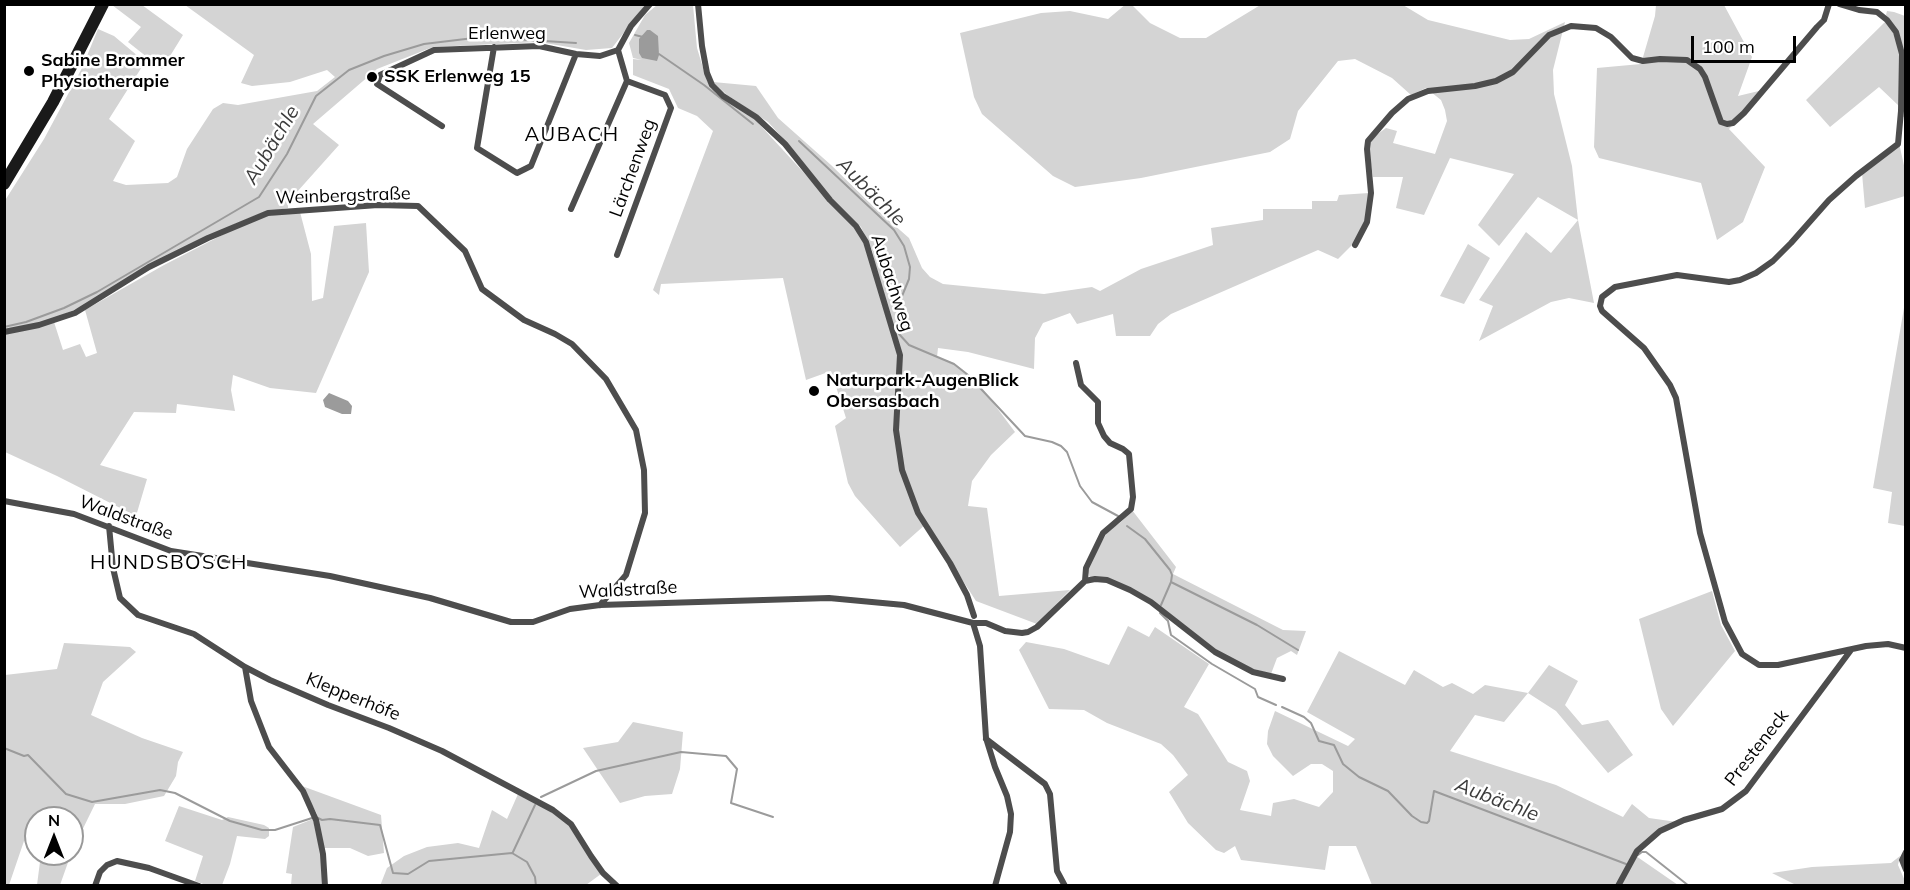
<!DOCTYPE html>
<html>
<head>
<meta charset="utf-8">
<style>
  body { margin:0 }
  #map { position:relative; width:1910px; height:890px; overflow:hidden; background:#fff; font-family:Mulish,sans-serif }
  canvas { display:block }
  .frame { position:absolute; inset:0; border:6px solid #000; pointer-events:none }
  .north { position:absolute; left:24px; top:806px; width:60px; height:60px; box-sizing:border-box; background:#fff; border:2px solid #999; border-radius:50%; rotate:0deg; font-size:16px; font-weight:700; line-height:24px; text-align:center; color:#000 }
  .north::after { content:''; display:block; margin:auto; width:21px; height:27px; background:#000; clip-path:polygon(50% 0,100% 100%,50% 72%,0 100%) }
  .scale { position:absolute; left:1691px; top:36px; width:105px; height:27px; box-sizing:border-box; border:3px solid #000; border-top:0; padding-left:8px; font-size:18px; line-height:21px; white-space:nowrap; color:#000; -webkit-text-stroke:4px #fff; paint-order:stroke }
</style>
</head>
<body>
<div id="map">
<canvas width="1910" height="890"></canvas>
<div class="frame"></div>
<div class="north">N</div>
<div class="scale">100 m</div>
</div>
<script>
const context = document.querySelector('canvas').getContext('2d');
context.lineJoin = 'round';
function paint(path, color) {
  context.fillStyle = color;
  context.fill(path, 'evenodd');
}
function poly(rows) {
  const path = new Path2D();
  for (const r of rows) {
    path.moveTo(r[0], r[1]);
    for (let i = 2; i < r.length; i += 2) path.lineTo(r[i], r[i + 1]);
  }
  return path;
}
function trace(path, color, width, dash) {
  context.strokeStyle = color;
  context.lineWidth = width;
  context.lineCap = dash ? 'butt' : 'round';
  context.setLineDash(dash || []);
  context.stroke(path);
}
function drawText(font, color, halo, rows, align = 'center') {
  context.font = font + ' Mulish,sans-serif';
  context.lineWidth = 5;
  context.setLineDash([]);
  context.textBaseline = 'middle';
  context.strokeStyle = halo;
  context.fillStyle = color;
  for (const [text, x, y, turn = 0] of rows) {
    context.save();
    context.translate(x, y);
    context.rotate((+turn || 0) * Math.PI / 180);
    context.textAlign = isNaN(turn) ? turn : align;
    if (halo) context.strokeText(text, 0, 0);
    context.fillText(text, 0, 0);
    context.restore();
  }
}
const green = poly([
  [1126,4,1132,5,1150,23,1180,38,1206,38,1262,4,1403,5,1428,20,1510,40,1529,39,1565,22,1553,70,1554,94,1572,166,1578,220,1594,303,1569,298,1551,302,1479,341,1493,306,1479,300,1526,232,1551,253,1578,220,1538,197,1499,246,1478,225,1514,174,1450,158,1424,215,1396,208,1403,177,1373,177,1369,151,1370,143,1375,136,1386,128,1397,131,1393,143,1435,154,1447,121,1445,110,1441,100,1426,88,1411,95,1392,78,1355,59,1338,61,1298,111,1290,139,1270,152,1141,178,1075,187,1053,176,982,114,974,97,960,33,1041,13,1070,11,1108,19],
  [112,5,142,5,183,35,162,69,128,42,141,27],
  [185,5,645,5,612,48,586,50,539,42,433,47,377,69,313,124,339,145,288,202,288,208,261,213,228,227,83,306,53,319,5,331,4,202,44,139,82,68,98,29,114,36,145,62,109,119,135,141,113,181,126,185,168,183,177,177,187,149,213,109,223,103,238,105,317,91,335,77,327,70,290,82,252,86,241,83,254,55],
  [657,5,693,5,697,48,707,81,717,95,750,115,760,125,851,224,864,241,877,272,872,250,861,227,833,200,791,147,768,122,727,95,713,82,756,86,778,118,831,165,876,209,909,238,922,268,930,277,943,284,1044,294,1092,287,1100,291,1141,269,1213,245,1211,228,1263,220,1263,209,1312,209,1312,201,1337,201,1339,195,1369,193,1366,220,1354,243,1338,259,1318,250,1171,314,1158,324,1150,336,1116,336,1113,314,1077,324,1070,313,1043,323,1035,338,1034,369,968,352,938,348,937,357,954,363,976,380,1015,432,991,455,972,481,968,506,987,508,999,596,1070,590,1037,624,976,601,926,524,900,547,855,496,848,483,835,426,846,418,831,371,806,380,783,278,661,284,659,295,653,290,713,131,697,116,678,108,669,89,633,75,633,59,642,60,633,58,629,43,645,15],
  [1656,5,1724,5,1752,57,1738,96,1767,89,1729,129,1765,167,1743,222,1717,240,1701,183,1599,158,1594,147,1597,68,1641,64,1655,16],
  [1887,11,1894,12,1905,16,1905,117,1902,117,1905,53,1891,23,1886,15],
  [1886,21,1893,32,1901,53,1899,106,1879,87,1830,127,1806,100],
  [1899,143,1905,170,1905,196,1865,208,1862,173],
  [300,212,311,254,312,301,323,298,334,226,366,223,369,272,316,393,270,388,233,375,231,390,235,411,177,404,176,413,134,412,100,465,147,479,136,516,57,476,5,452,4,334,54,322,63,350,80,344,86,357,97,353,85,310,164,265,230,231,266,216],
  [1468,244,1490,258,1464,304,1440,296],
  [1905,302,1905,526,1888,523,1892,492,1873,488],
  [1132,510,1176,567,1173,574,1283,630,1306,631,1297,655,1291,651,1277,658,1271,674,1251,668,1212,648,1130,587,1090,578,1088,572,1090,564,1101,543,1108,531,1121,522],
  [1712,591,1721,625,1735,651,1673,726,1661,709,1639,619],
  [1128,626,1149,637,1155,627,1209,664,1184,707,1198,714,1228,762,1247,771,1250,781,1240,810,1271,816,1273,803,1294,799,1319,807,1333,792,1333,771,1322,764,1311,764,1293,776,1273,756,1267,744,1268,731,1275,711,1348,746,1355,739,1307,712,1339,651,1405,685,1414,670,1443,687,1452,683,1473,694,1485,685,1528,693,1549,665,1578,681,1565,705,1582,725,1608,720,1633,755,1608,773,1556,711,1528,693,1504,722,1475,715,1450,751,1556,785,1623,817,1632,804,1649,818,1677,822,1659,829,1645,840,1635,851,1616,885,1372,885,1356,846,1329,846,1325,870,1241,860,1235,846,1224,853,1216,850,1188,823,1169,792,1188,775,1173,755,1161,744,1107,723,1084,710,1049,709,1019,650,1026,642,1064,649,1109,665],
  [64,643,130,647,136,652,103,682,91,715,142,738,183,752,178,762,176,776,164,796,125,804,95,804,72,851,72,818,36,818,36,844,24,841,9,885,5,885,5,675,57,669],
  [633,722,683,732,680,769,672,794,645,796,620,803,583,748,618,742],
  [302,786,381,815,384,853,368,856,350,848,324,848,317,814],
  [518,794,547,809,571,826,601,874,586,885,380,886,387,868,404,856,427,847,458,843,479,848,492,810,507,819],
  [179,806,222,820,228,817,264,825,269,828,269,836,265,839,237,836,230,864,222,885,206,885,195,881,203,856,165,841],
  [313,819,321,855,323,885,291,885,292,874,286,873,293,827],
  [41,854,71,854,60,885,37,885],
  [1636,856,1678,885,1620,886],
  [1900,856,1898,865,1905,881,1905,885,1796,885,1772,873,1812,867,1891,863]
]);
const water = poly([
  [647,30,650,30,658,36,659,55,657,61,642,58,639,53,639,39],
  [329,393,348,401,352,406,351,414,342,414,325,407,323,400]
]);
const stream = poly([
  [635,35,643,37],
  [659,54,704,85,753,124],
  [799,141,894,230,904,246,910,267,909,279,900,301,898,319,899,334,909,345,954,364,968,375,1025,436,1052,442,1061,446,1067,452,1080,486,1092,502,1118,516],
  [4,327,26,322,64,308,97,292,259,197,287,154,316,96,349,70,384,56,424,44,482,37,576,43],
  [1127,526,1145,539,1170,570,1172,575,1171,582,1161,605],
  [1171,582,1257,625,1298,650],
  [1160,613,1168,621,1171,635,1212,664,1255,689,1258,697,1276,705],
  [1282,707,1304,717,1311,723,1319,741,1334,745,1343,764,1359,777,1388,791,1412,816,1421,822,1427,823,1429,821,1434,791,1626,864],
  [4,748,24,756,28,755,66,794,92,802,160,790,175,793,230,821,262,830,275,830,312,818],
  [541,797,596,771,681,752,726,756,737,769,731,803,773,817],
  [318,818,322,820,330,819,380,825,393,873,408,874,429,861,512,853,527,862,535,877,536,886],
  [513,852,535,805],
  [1638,855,1642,852,1646,852,1689,886]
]);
const minor = poly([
  [698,4,702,46,707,73,712,85,723,96,756,117,785,144,830,200,856,226,866,242,900,355,896,430,902,470,918,513,950,563,967,595,974,616],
  [1839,4,1859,10,1877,12,1887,20,1896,32,1902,54,1901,111,1898,144,1856,176,1829,200,1791,243,1773,261,1756,273,1740,280,1729,282,1677,275,1615,287,1602,297,1600,306,1602,311,1644,348,1670,385,1676,398,1700,533,1725,622,1742,654,1759,665,1778,665,1866,646,1888,644,1906,648],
  [494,47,477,148,517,173,531,166,576,54],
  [442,126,377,84,380,75,434,50,539,46,576,54,600,56,618,50,631,26,650,4],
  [571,209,627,81,618,50],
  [1355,245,1367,222,1371,193,1367,149,1368,141,1392,113,1408,99,1428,91,1475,86,1496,81,1513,72,1549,35,1571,26,1596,28,1611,37,1632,58,1643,61,1660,59,1687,60,1700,69,1705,77,1721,122,1727,124,1733,123,1744,113,1817,27,1824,20,1829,4],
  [617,255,671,108,665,95,627,81],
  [4,332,39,325,75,313,149,267,208,238,268,213,378,205,418,206,465,251,482,289,524,320,555,334,572,344,606,379,636,430,644,470,645,513,626,575,600,605],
  [1076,363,1081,385,1098,402,1098,423,1104,436,1110,443,1123,449,1129,454,1133,497,1131,509,1103,533,1086,568,1085,581],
  [4,501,74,514,171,551,330,576,430,598,511,622,533,622,570,609,600,605,829,598,904,605,973,623,986,623,1005,631,1022,633,1028,632,1037,627,1085,581,1095,579,1107,580,1130,590,1151,602,1215,652,1253,672,1283,679],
  [109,526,113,568,120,598,138,615,194,634,245,667,270,680,328,705,389,728,442,751,553,810,571,824,591,856,603,873,617,886],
  [973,623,980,646,986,738,995,767,1007,796,1011,814,1010,832,995,886],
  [245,667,251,701,269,747,303,791,316,820,323,854,325,886],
  [986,739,1045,784,1050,794,1057,871,1065,886],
  [1906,852,1902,860,1906,870],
  [95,886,100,872,107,865,117,861,149,868,199,886],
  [1618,886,1637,851,1660,831,1684,820,1722,809,1746,791,1851,650]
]);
const secondary = poly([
  [4,184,53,102,103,4]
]);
const markers = [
  [29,71,6,"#000"],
  [372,77,6,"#000"],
  [814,391,6,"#000"]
];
const streetNames = [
  ["Erlenweg",507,34],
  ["Lärchenweg",633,168,-70],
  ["Weinbergstraße",343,196,-2],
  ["Aubachweg",892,283,72],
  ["Waldstraße",126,518,20],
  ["Waldstraße",628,590,-3],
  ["Klepperhöfe",353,697,22],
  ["Presteneck",1757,748,-52]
];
const poiNames = [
  ["Sabine Brommer",41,61],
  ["Physiotherapie",41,82],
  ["SSK Erlenweg 15",384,77],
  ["Naturpark-AugenBlick",826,381],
  ["Obersasbach",826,402]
];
const neighbourhoodNames = [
  ["AUBACH",572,135],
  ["HUNDSBOSCH",169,563]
];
const waterNames = [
  ["Aubächle",272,145,-59],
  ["Aubächle",871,192,45],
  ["Aubächle",1497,800,21]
];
paint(green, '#d4d4d4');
paint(water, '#9b9b9b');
trace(stream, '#9b9b9b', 2);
trace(minor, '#4d4d4d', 6);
trace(secondary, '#1a1a1a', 12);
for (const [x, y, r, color] of markers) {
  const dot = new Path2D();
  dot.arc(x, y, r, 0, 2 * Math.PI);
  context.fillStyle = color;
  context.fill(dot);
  trace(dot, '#fff', 2);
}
drawText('18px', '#000', '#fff', streetNames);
drawText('bold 18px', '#000', '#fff', poiNames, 'left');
context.letterSpacing = '1.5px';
drawText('20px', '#000', '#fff', neighbourhoodNames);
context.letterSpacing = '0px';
drawText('italic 20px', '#3c3c3c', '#fff', waterNames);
</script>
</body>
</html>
